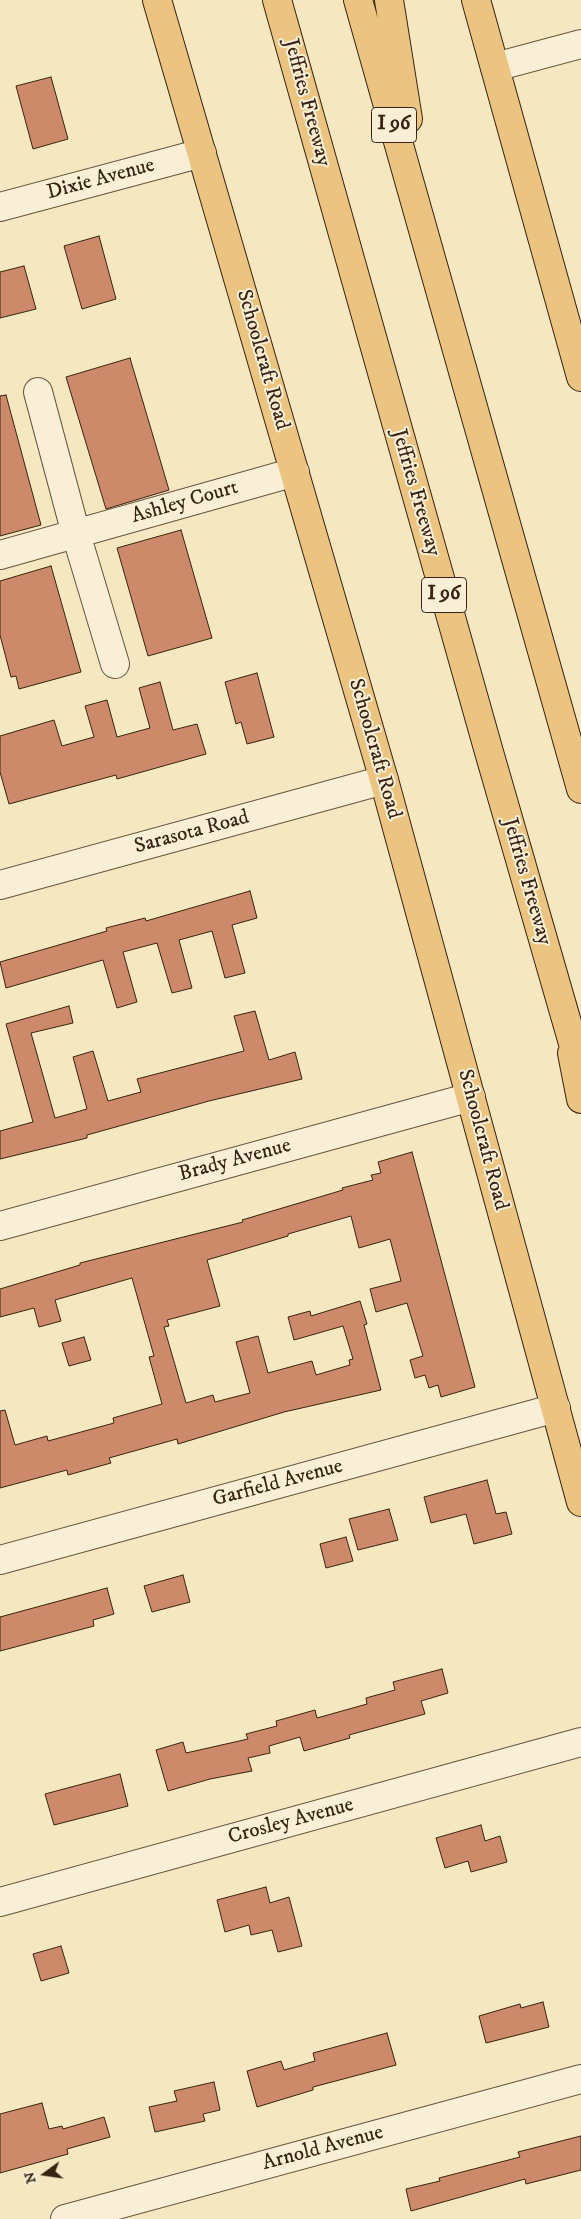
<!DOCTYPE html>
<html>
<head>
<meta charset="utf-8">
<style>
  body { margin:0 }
  #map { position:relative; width:581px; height:2219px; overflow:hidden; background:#f5e7c0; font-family:"IM FELL DW Pica",serif }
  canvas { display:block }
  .north { position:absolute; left:20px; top:2149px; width:50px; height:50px; -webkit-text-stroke:4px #f8efd6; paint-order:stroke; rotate:256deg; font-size:14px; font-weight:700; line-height:20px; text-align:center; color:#392213 }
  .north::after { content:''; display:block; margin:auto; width:18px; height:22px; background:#392213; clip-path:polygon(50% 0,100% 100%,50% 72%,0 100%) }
</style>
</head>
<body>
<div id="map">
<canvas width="581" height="2219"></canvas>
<div class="north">N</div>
</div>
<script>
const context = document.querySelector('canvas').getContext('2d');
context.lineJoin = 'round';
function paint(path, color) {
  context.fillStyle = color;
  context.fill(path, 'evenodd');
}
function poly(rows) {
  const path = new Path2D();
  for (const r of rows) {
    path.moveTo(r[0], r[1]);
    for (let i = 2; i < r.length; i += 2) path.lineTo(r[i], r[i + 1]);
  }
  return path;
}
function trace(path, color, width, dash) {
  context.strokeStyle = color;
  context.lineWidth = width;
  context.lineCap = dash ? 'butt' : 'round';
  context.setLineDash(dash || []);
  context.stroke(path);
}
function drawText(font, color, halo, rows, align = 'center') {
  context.font = font + ' "IM FELL DW Pica",serif';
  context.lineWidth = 4;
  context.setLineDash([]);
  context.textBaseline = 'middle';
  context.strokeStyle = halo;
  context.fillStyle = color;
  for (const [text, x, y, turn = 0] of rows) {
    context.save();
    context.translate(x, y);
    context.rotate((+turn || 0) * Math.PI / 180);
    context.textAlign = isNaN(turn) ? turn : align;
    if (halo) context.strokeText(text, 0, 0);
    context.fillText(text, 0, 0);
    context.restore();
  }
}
const building = poly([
  [51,77,68,139,33,149,16,86,51,77],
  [99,236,116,299,82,309,64,246,99,236],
  [24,266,36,309,0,318,0,272,24,266],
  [130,358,169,490,106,509,66,377,130,358],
  [6,395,41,525,0,536,0,396,6,395],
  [181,530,212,638,148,656,117,548,181,530],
  [51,566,81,672,19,689,16,676,11,677,0,635,0,581,51,566],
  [257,673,274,737,247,744,241,722,236,724,225,682,257,673],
  [160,682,173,730,197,724,206,754,117,779,116,775,9,804,0,772,0,736,54,720,62,746,94,737,85,706,107,700,117,737,150,728,139,688,160,682],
  [250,891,257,918,232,925,245,973,225,978,212,931,179,940,192,988,172,993,157,943,123,952,137,1002,117,1008,103,960,6,988,0,962,107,931,106,928,145,918,146,921,250,891],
  [69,1006,73,1023,31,1033,55,1118,87,1109,73,1057,93,1051,108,1101,141,1092,137,1079,244,1051,234,1016,255,1011,269,1060,295,1052,302,1079,209,1101,87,1135,87,1138,0,1159,0,1131,33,1122,6,1024,69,1006],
  [412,1152,475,1387,441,1397,438,1385,429,1388,425,1375,415,1378,410,1360,423,1356,407,1303,376,1312,370,1289,401,1281,390,1239,359,1248,351,1216,288,1234,288,1236,207,1260,220,1306,167,1320,169,1326,164,1327,186,1403,213,1395,215,1402,250,1393,236,1342,258,1336,268,1373,312,1361,316,1375,350,1365,349,1360,353,1359,343,1326,294,1340,288,1317,310,1311,311,1316,360,1301,367,1324,364,1325,381,1390,284,1412,178,1444,177,1439,109,1458,111,1463,68,1475,67,1470,0,1488,0,1411,5,1410,15,1445,47,1436,48,1441,114,1423,113,1418,162,1404,149,1357,154,1356,132,1278,55,1300,61,1321,39,1327,34,1308,0,1317,0,1289,80,1265,80,1263,243,1222,242,1220,343,1190,342,1188,373,1180,371,1175,381,1173,378,1162,412,1152],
  [84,1337,91,1360,69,1366,62,1343,84,1337],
  [487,1480,496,1514,506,1512,512,1534,474,1544,466,1514,431,1523,424,1497,487,1480],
  [389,1509,398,1540,358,1550,349,1519,389,1509],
  [346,1537,353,1561,326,1568,320,1544,346,1537],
  [183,1575,190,1602,152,1612,144,1586,183,1575],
  [107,1588,114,1614,93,1620,94,1626,0,1651,0,1617,107,1588],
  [442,1669,448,1693,421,1701,425,1714,349,1735,350,1738,304,1751,300,1737,269,1746,270,1753,248,1758,252,1771,210,1779,168,1791,156,1750,183,1742,186,1753,248,1739,246,1734,277,1726,276,1721,315,1710,317,1718,367,1704,366,1698,395,1690,393,1682,442,1669],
  [120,1774,128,1806,54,1825,45,1794,120,1774],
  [481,1825,485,1841,500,1836,507,1862,471,1872,468,1861,445,1868,436,1838,481,1825],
  [266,1887,270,1903,289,1897,302,1946,278,1952,272,1930,251,1935,249,1925,225,1932,217,1900,266,1887],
  [61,1946,69,1973,41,1981,33,1954,61,1946],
  [543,2002,549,2027,486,2043,479,2016,520,2004,521,2008,543,2002],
  [387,2033,396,2065,313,2087,313,2090,257,2107,247,2071,281,2061,284,2070,315,2061,313,2053,387,2033],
  [214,2082,220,2110,203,2114,205,2121,155,2132,149,2107,177,2101,174,2091,214,2082],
  [42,2103,49,2129,62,2126,63,2129,104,2117,110,2137,67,2149,68,2154,0,2173,0,2114,42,2103],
  [581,2136,581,2170,526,2184,525,2179,411,2211,406,2189,440,2181,439,2178,520,2157,518,2152,581,2136]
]);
const minor = poly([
  [495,67,581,44],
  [0,207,202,153],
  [38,392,76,534,115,664],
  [0,555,295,472],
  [0,885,384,780],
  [0,1226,471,1097],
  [0,1560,556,1408],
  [0,1902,581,1742],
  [65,2219,581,2079]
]);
const major = poly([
  [157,0,384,780,581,1502],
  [476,0,581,377]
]);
const highway = poly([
  [277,0,489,752,581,1071],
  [358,0,581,789],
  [389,0,408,119],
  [572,1053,581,1099]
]);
const shields = [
  [394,125,45],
  [444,595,45]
];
const shieldNames = [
  ["I 96",394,125],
  ["I 96",444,595]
];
const streetNames = [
  ["Jeffries Freeway",306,103,75],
  ["Dixie Avenue",101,180,-15],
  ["Schoolcraft Road",262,360,74],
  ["Jeffries Freeway",415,493,74],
  ["Ashley Court",185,503,-16],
  ["Schoolcraft Road",374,749,74],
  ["Sarasota Road",192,833,-15],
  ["Jeffries Freeway",526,882,74],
  ["Schoolcraft Road",482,1140,75],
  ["Brady Avenue",235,1161,-15],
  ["Garfield Avenue",278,1484,-15],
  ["Crosley Avenue",291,1822,-15],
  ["Arnold Avenue",323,2149,-15]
];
paint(building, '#cd8a6a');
trace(building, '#392213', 1);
trace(minor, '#68533e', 30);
trace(major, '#392213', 30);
trace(highway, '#392213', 30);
trace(minor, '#f8efd6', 28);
trace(major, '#eac480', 28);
trace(highway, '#eac480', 28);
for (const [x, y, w] of shields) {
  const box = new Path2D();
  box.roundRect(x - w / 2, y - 17.5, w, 35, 4);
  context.fillStyle = '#f8efd6';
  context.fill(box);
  trace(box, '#392213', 1);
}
drawText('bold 20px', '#392213', null, shieldNames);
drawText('21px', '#392213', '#f8efd6', streetNames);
</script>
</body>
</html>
